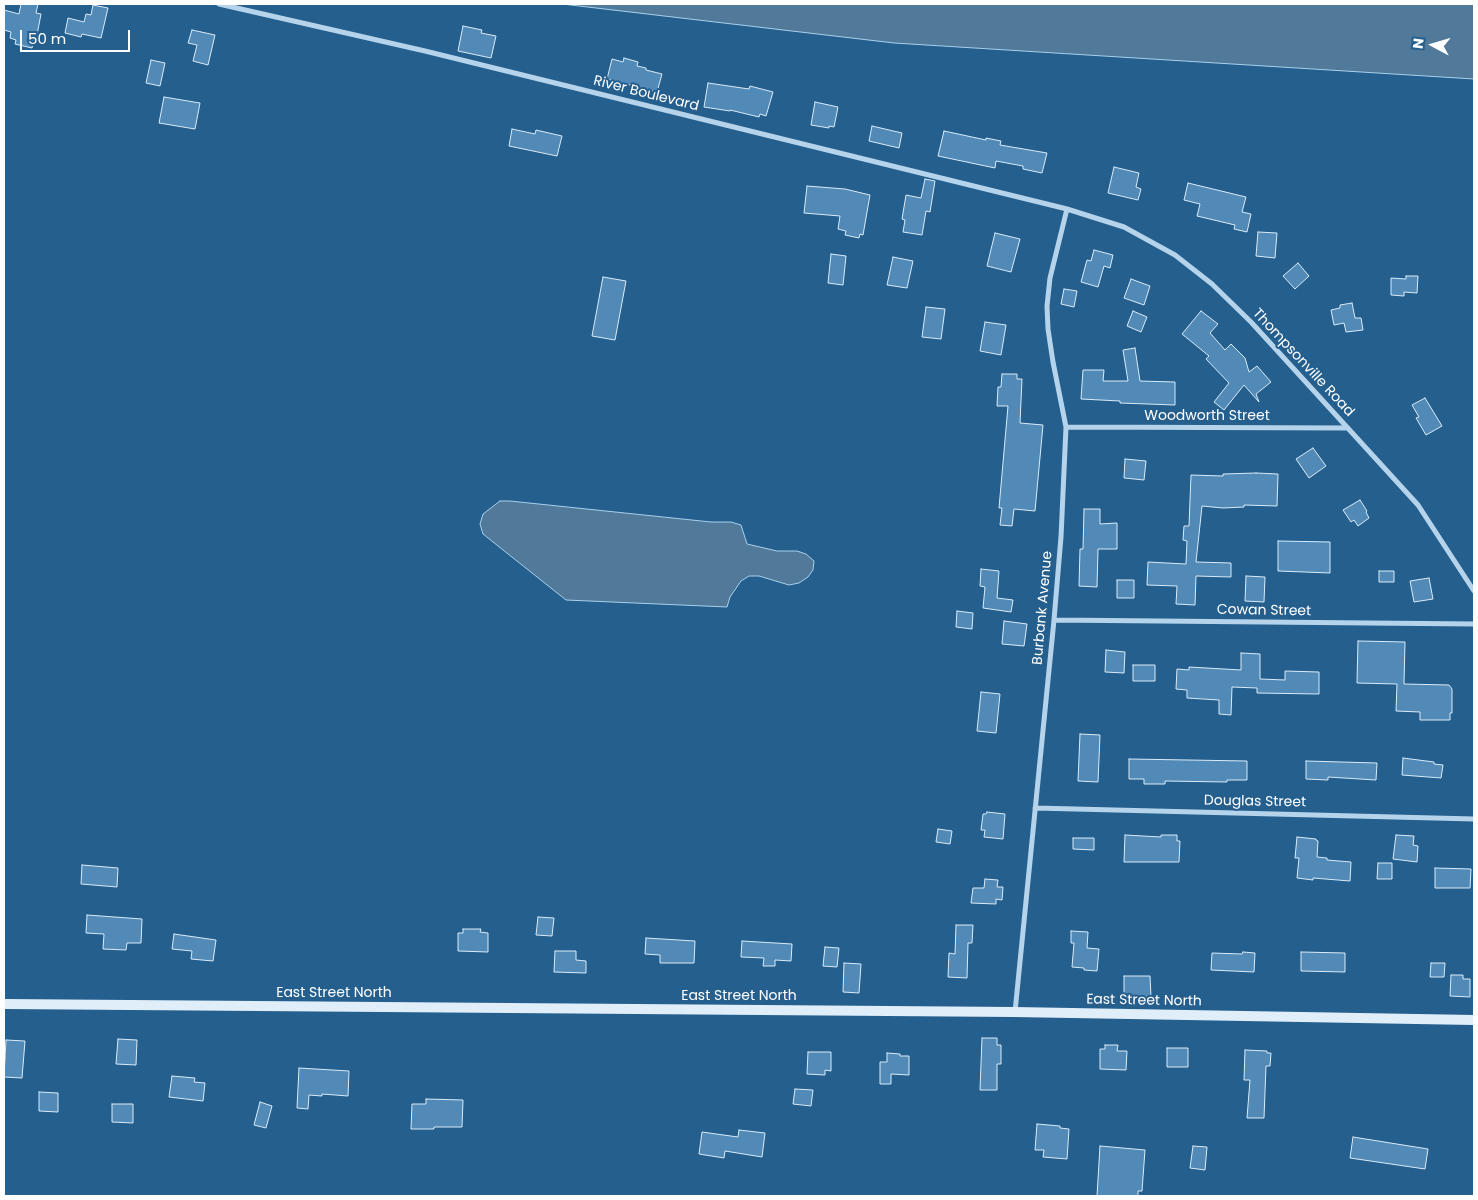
<!DOCTYPE html>
<html>
<head>
<meta charset="utf-8">
<style>
  body { margin:0 }
  #map { position:relative; width:1478px; height:1200px; overflow:hidden; background:#255f8e; font-family:Poppins,sans-serif }
  canvas { display:block }
  .frame { position:absolute; inset:0; border:5px solid #fff; pointer-events:none }
  .north { position:absolute; left:1408px; top:20px; width:50px; height:50px; -webkit-text-stroke:4px #255f8e; paint-order:stroke; rotate:276deg; font-size:14px; font-weight:700; line-height:20px; text-align:center; color:#fff }
  .north::after { content:''; display:block; margin:auto; width:18px; height:22px; background:#fff; clip-path:polygon(50% 0,100% 100%,50% 72%,0 100%) }
  .scale { position:absolute; left:20px; top:30px; width:110px; height:22px; box-sizing:border-box; border:2px solid #fff; border-top:0; padding-left:6px; font-size:15px; line-height:18px; white-space:nowrap; color:#fff; -webkit-text-stroke:4px #255f8e; paint-order:stroke }
</style>
</head>
<body>
<div id="map">
<canvas width="1478" height="1200"></canvas>
<div class="frame"></div>
<div class="north">N</div>
<div class="scale">50 m</div>
</div>
<script>
const context = document.querySelector('canvas').getContext('2d');
context.lineJoin = 'round';
function paint(path, color) {
  context.fillStyle = color;
  context.fill(path, 'evenodd');
}
function poly(rows) {
  const path = new Path2D();
  for (const r of rows) {
    path.moveTo(r[0], r[1]);
    for (let i = 2; i < r.length; i += 2) path.lineTo(r[i], r[i + 1]);
  }
  return path;
}
function trace(path, color, width, dash) {
  context.strokeStyle = color;
  context.lineWidth = width;
  context.lineCap = dash ? 'butt' : 'round';
  context.setLineDash(dash || []);
  context.stroke(path);
}
function drawText(font, color, halo, rows, align = 'center') {
  context.font = font + ' Poppins,sans-serif';
  context.lineWidth = 4;
  context.setLineDash([]);
  context.textBaseline = 'middle';
  context.strokeStyle = halo;
  context.fillStyle = color;
  for (const [text, x, y, turn = 0] of rows) {
    context.save();
    context.translate(x, y);
    context.rotate((+turn || 0) * Math.PI / 180);
    context.textAlign = isNaN(turn) ? turn : align;
    if (halo) context.strokeText(text, 0, 0);
    context.fillText(text, 0, 0);
    context.restore();
  }
}
const water = poly([
  [562,4,1474,4,1474,79,894,43,562,4],
  [500,501,510,501,711,522,731,522,741,525,747,544,777,551,797,551,806,554,814,561,813,570,808,577,799,583,789,585,759,576,749,576,741,581,730,597,727,607,566,600,483,534,480,524,483,514,500,501]
]);
const building = poly([
  [21,4,38,4,36,13,41,14,37,35,35,34,32,48,15,44,16,40,10,38,11,32,4,30,4,10,19,14,21,4],
  [93,5,108,8,101,38,82,34,81,37,65,33,68,18,84,22,86,14,91,15,93,5],
  [463,26,482,30,481,33,496,36,491,58,458,51,463,26],
  [192,30,215,35,208,65,193,61,197,45,188,43,192,30],
  [624,58,638,62,637,66,646,68,646,70,662,74,657,92,607,79,612,59,623,62,624,58],
  [151,60,165,63,160,86,146,83,151,60],
  [708,83,749,89,750,86,773,92,766,116,760,114,759,117,730,110,730,111,704,107,708,83],
  [164,97,200,103,195,129,159,123,164,97],
  [815,102,838,107,834,127,829,126,829,128,811,125,815,102],
  [872,126,902,133,899,148,869,141,872,126],
  [512,129,535,134,536,130,562,136,557,156,509,146,512,129],
  [944,131,986,140,986,138,1001,141,1000,145,1047,153,1042,173,1023,169,1023,166,996,161,995,168,938,156,944,131],
  [1114,167,1139,173,1136,187,1141,189,1138,200,1108,193,1114,167],
  [925,179,935,181,930,212,926,211,922,235,903,232,905,220,902,219,906,195,921,198,925,179],
  [1188,183,1246,197,1242,212,1251,214,1247,232,1234,229,1235,225,1197,216,1200,204,1184,200,1188,183],
  [807,186,845,189,870,195,863,235,860,234,859,238,845,235,846,231,838,229,840,216,804,213,807,186],
  [1258,232,1277,233,1275,258,1256,256,1258,232],
  [995,233,1020,239,1011,272,987,266,995,233],
  [1094,250,1113,255,1110,268,1104,266,1098,287,1081,282,1087,260,1091,261,1094,250],
  [831,254,846,256,843,285,828,283,831,254],
  [893,257,913,261,907,288,887,285,893,257],
  [1298,263,1309,276,1295,289,1283,276,1298,263],
  [1406,276,1418,276,1417,293,1404,292,1404,296,1391,295,1391,278,1406,279,1406,276],
  [603,277,626,281,615,340,592,336,603,277],
  [1131,279,1150,286,1144,305,1124,298,1131,279],
  [1064,289,1077,291,1074,307,1061,304,1064,289],
  [1352,303,1355,318,1361,318,1363,330,1346,332,1344,323,1334,325,1331,310,1340,308,1340,305,1352,303],
  [926,307,945,309,941,339,922,337,926,307],
  [1133,311,1147,317,1141,332,1127,326,1133,311],
  [1201,311,1218,324,1210,333,1225,350,1231,344,1245,358,1249,372,1257,366,1271,382,1256,394,1259,402,1244,385,1224,410,1214,402,1229,383,1206,359,1209,356,1182,334,1201,311],
  [985,322,1006,325,1001,355,980,351,985,322],
  [1135,348,1140,381,1175,382,1175,405,1120,403,1120,401,1081,399,1083,370,1104,370,1103,381,1128,381,1123,350,1135,348],
  [1002,374,1017,374,1017,379,1022,379,1020,423,1043,425,1035,511,1014,509,1012,526,1000,525,1002,508,999,508,1008,406,997,406,998,387,1001,387,1002,374],
  [1425,398,1442,426,1426,435,1416,418,1419,417,1412,405,1425,398],
  [1313,448,1326,466,1309,478,1296,459,1313,448],
  [1125,459,1146,461,1144,480,1124,478,1125,459],
  [1256,473,1278,474,1277,506,1244,505,1244,507,1223,508,1202,506,1196,562,1231,563,1231,577,1196,576,1195,605,1176,604,1177,586,1147,585,1148,562,1186,564,1187,541,1183,540,1184,526,1189,526,1191,475,1223,476,1223,474,1256,473],
  [1360,500,1367,511,1366,512,1369,518,1358,526,1354,520,1351,522,1343,510,1360,500],
  [1084,509,1100,509,1100,524,1117,523,1117,549,1098,549,1097,587,1079,586,1080,549,1083,549,1084,509],
  [1278,541,1330,542,1330,573,1278,571,1278,541],
  [981,569,999,571,997,598,1013,600,1011,612,983,608,985,587,980,586,981,569],
  [1379,571,1394,571,1394,582,1379,582,1379,571],
  [1246,576,1265,577,1264,602,1245,601,1246,576],
  [1429,578,1433,599,1414,602,1410,581,1429,578],
  [1117,580,1134,580,1134,598,1117,598,1117,580],
  [957,611,973,613,972,629,956,627,957,611],
  [1004,621,1027,624,1024,646,1002,644,1004,621],
  [1358,641,1405,642,1404,684,1449,685,1452,689,1452,713,1450,713,1450,720,1420,720,1420,712,1396,711,1397,684,1357,683,1358,641],
  [1106,650,1125,652,1124,673,1105,672,1106,650],
  [1241,653,1260,654,1260,679,1285,680,1285,671,1319,672,1319,694,1257,693,1257,688,1232,687,1231,715,1219,714,1219,700,1187,698,1187,690,1176,689,1177,669,1189,670,1189,667,1241,670,1241,653],
  [1133,665,1155,665,1155,681,1133,681,1133,665],
  [981,692,1000,694,996,733,977,731,981,692],
  [1080,734,1100,735,1098,782,1078,781,1080,734],
  [1403,758,1434,762,1434,764,1443,765,1441,778,1402,775,1403,758],
  [1129,759,1247,761,1247,780,1227,780,1227,782,1165,781,1165,784,1144,784,1144,779,1129,779,1129,759],
  [1306,761,1377,763,1376,780,1328,777,1328,780,1306,779,1306,761],
  [987,812,1005,814,1003,839,984,837,985,830,981,830,983,814,986,814,987,812],
  [938,829,952,831,950,844,936,842,938,829],
  [1125,835,1161,837,1161,835,1177,835,1177,841,1180,841,1179,862,1124,862,1125,835],
  [1396,835,1414,836,1413,845,1418,846,1417,862,1393,859,1396,835],
  [1297,837,1316,839,1316,840,1318,841,1317,857,1327,858,1327,860,1351,862,1350,881,1313,878,1313,880,1297,878,1299,858,1295,858,1297,837],
  [1073,838,1094,838,1094,850,1073,849,1073,838],
  [1378,863,1392,863,1392,879,1377,879,1378,863],
  [82,865,118,868,117,887,81,884,82,865],
  [1435,868,1471,869,1470,888,1435,888,1435,868],
  [985,879,998,880,997,887,1003,887,1002,900,996,899,996,904,971,903,973,888,984,888,985,879],
  [87,915,142,919,141,943,127,943,126,950,103,949,104,934,86,933,87,915],
  [538,917,554,918,552,936,536,935,538,917],
  [956,925,973,925,972,943,968,943,967,978,948,977,949,953,955,954,956,925],
  [463,929,481,929,480,932,488,933,488,952,458,951,458,933,463,933,463,929],
  [1071,931,1088,932,1087,948,1099,949,1097,971,1084,970,1084,968,1072,967,1074,943,1071,943,1071,931],
  [174,934,216,940,213,961,191,959,192,951,172,949,174,934],
  [646,938,695,941,694,963,660,963,660,955,645,954,646,938],
  [742,941,792,944,791,961,775,960,775,966,763,966,764,958,741,957,742,941],
  [825,947,839,948,837,967,823,966,825,947],
  [555,951,576,951,576,960,586,961,586,973,554,972,555,951],
  [1243,952,1255,953,1254,972,1211,970,1212,953,1242,954,1243,952],
  [1301,952,1345,953,1345,972,1301,971,1301,952],
  [844,963,861,964,859,993,843,992,844,963],
  [1431,963,1445,963,1444,977,1430,977,1431,963],
  [1451,975,1463,975,1463,979,1470,979,1470,997,1450,996,1451,975],
  [1124,976,1150,976,1151,997,1124,997,1124,976],
  [982,1038,997,1038,997,1045,1001,1045,1001,1064,997,1064,997,1090,980,1090,982,1038],
  [118,1039,137,1040,136,1065,116,1064,118,1039],
  [6,1040,25,1041,22,1078,4,1077,6,1040],
  [1105,1045,1118,1045,1117,1051,1127,1051,1126,1070,1100,1069,1100,1049,1105,1049,1105,1045],
  [1167,1048,1188,1048,1188,1067,1167,1067,1167,1048],
  [1245,1050,1267,1051,1267,1053,1271,1053,1270,1066,1266,1066,1264,1118,1247,1118,1250,1080,1244,1080,1245,1050],
  [808,1052,831,1052,831,1071,825,1070,825,1075,807,1074,808,1052],
  [887,1053,900,1054,900,1056,909,1056,909,1075,891,1074,891,1084,880,1084,880,1062,887,1062,887,1053],
  [299,1068,349,1071,348,1096,322,1094,322,1096,309,1095,308,1109,297,1108,299,1068],
  [172,1076,195,1078,194,1082,205,1083,203,1101,169,1097,172,1076],
  [795,1089,813,1090,811,1106,793,1104,795,1089],
  [39,1092,58,1093,58,1112,39,1111,39,1092],
  [426,1099,463,1100,462,1127,434,1127,434,1129,411,1129,412,1104,426,1104,426,1099],
  [260,1102,272,1106,266,1128,254,1125,260,1102],
  [112,1104,133,1104,133,1123,112,1122,112,1104],
  [1037,1124,1060,1126,1060,1128,1069,1129,1067,1159,1043,1157,1044,1150,1035,1150,1037,1124],
  [739,1130,765,1133,762,1157,725,1151,724,1158,699,1154,702,1132,738,1137,739,1130],
  [1353,1137,1428,1149,1425,1169,1350,1158,1353,1137],
  [1100,1146,1145,1150,1142,1191,1138,1191,1138,1196,1097,1196,1100,1146],
  [1193,1146,1207,1147,1205,1170,1190,1168,1193,1146]
]);
const street = poly([
  [219,4,425,51,1067,209,1124,227,1175,255,1212,284,1251,322,1418,505,1474,591],
  [1066,427,1348,428],
  [1054,620,1474,624],
  [1035,808,1474,819],
  [1015,1012,1054,620,1061,537,1066,427,1053,362,1048,329,1047,306,1050,278,1067,209]
]);
const secondary = poly([
  [4,1004,1014,1012,1474,1020]
]);
const streetNames = [
  ["River Boulevard",646,94,14],
  ["Thompsonville Road",1303,363,47],
  ["Woodworth Street",1207,416],
  ["Burbank Avenue",1043,608,-85],
  ["Cowan Street",1264,611,1],
  ["Douglas Street",1255,802,1],
  ["East Street North",334,993],
  ["East Street North",739,996],
  ["East Street North",1144,1001,1]
];
paint(water, '#517a9a');
trace(water, '#a9d0ec', 1);
paint(building, '#518ab7');
trace(building, '#daebf8', 1);
trace(street, '#b5d4eb', 5);
trace(secondary, '#e0eef9', 10);
drawText('14px', '#fff', '#255f8e', streetNames);
</script>
</body>
</html>
